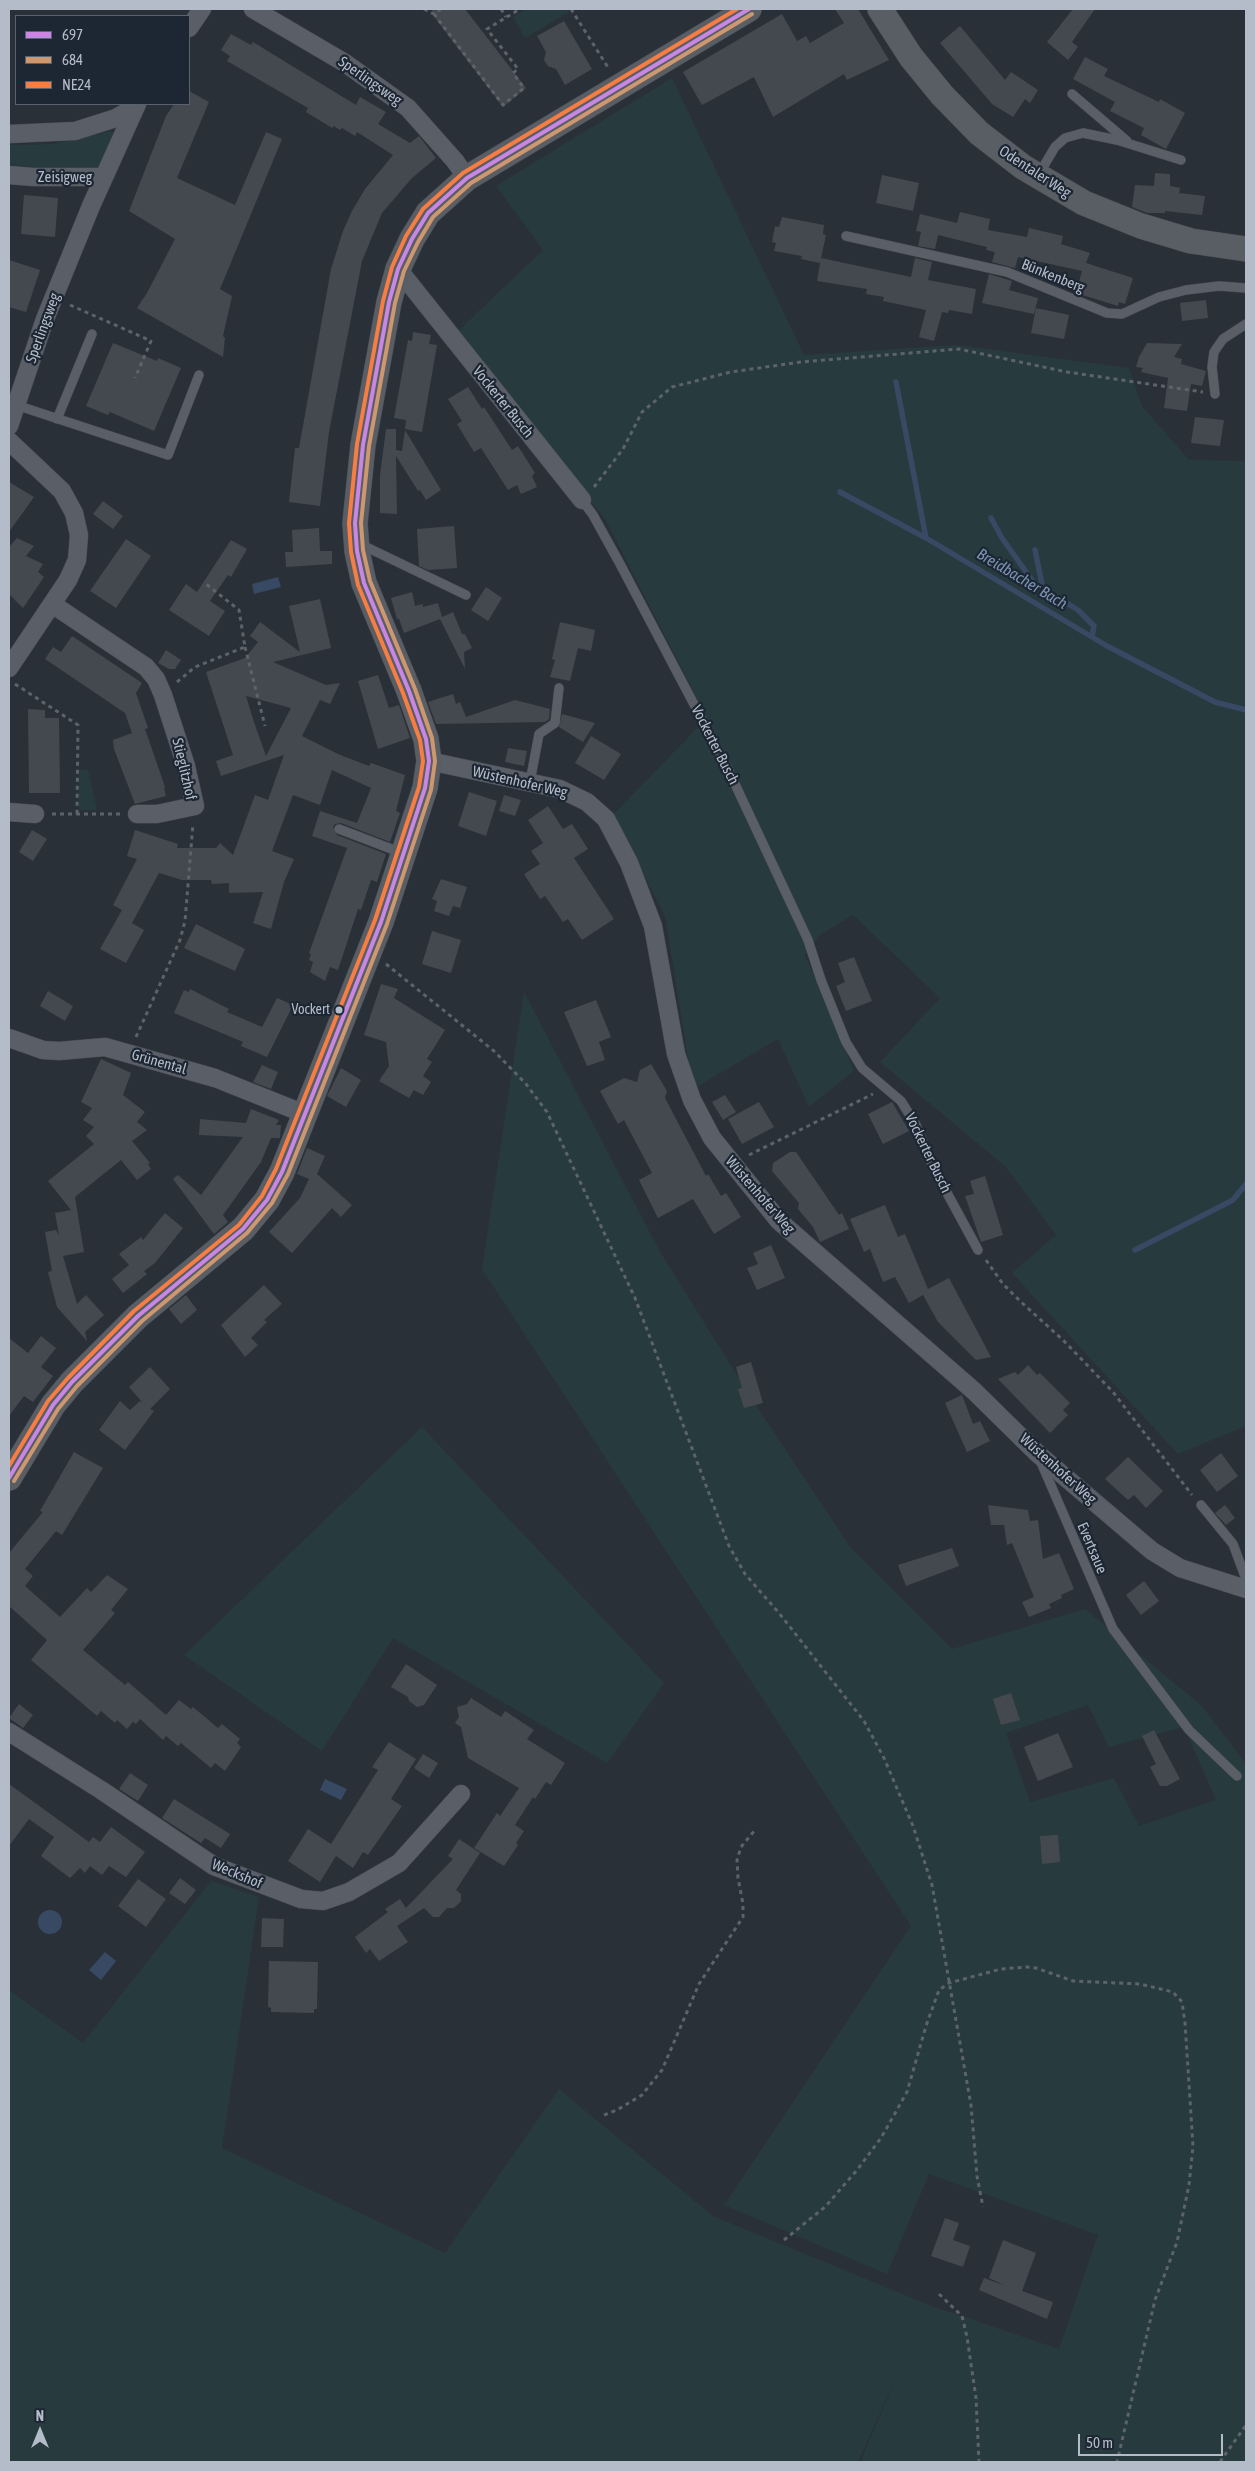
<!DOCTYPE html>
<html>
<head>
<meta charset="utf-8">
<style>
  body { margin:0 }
  #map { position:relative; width:1255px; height:2471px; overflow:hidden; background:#2a3038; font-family:"Asap Condensed",sans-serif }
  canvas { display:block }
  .frame { position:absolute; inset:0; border:10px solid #b4bcc9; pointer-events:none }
  .legend { position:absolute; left:15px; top:15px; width:175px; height:90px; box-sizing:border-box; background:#1d2633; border:1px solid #59626f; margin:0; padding:6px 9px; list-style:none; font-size:15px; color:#b4bcc9 }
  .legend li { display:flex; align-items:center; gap:10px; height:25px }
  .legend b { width:25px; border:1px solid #59626f }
  .north { position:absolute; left:15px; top:2406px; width:50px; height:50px; -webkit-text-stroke:4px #1d2633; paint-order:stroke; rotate:0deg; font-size:14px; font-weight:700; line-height:20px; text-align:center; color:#b4bcc9 }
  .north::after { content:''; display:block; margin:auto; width:18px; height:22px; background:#b4bcc9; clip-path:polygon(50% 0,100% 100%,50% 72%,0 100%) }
  .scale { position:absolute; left:1078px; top:2434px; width:145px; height:22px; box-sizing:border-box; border:2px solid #b4bcc9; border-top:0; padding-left:6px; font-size:15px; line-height:18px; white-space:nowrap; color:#b4bcc9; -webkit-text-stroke:4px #1d2633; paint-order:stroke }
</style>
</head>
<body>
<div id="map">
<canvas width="1255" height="2471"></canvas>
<div class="frame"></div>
<ul class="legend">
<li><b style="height:6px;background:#c787e3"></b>697</li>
<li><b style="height:6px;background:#cd976f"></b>684</li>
<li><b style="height:6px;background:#f77d43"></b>NE24</li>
</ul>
<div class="north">N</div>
<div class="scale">50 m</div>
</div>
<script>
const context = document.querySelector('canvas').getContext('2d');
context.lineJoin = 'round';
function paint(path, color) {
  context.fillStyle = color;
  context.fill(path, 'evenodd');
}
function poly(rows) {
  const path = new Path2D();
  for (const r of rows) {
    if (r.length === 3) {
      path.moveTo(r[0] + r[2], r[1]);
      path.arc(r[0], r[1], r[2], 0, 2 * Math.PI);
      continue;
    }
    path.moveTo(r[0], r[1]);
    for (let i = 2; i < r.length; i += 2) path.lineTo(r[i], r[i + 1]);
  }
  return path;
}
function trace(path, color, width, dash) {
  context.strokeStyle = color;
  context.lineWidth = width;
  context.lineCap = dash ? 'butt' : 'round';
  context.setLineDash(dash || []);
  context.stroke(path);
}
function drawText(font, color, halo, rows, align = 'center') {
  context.font = font + ' "Asap Condensed",sans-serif';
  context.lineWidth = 4.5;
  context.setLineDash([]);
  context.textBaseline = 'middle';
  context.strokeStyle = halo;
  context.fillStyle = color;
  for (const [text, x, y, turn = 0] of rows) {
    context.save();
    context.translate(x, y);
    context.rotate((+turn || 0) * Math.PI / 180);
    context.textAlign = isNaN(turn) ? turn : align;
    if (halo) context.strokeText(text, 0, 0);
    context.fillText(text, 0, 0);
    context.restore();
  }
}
const green = poly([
  [526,9,567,9,569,12,525,38,513,17],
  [672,78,804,355,957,345,1129,368,1142,406,1189,460,1246,461,1246,1426,1178,1454,1012,1273,1056,1235,1006,1167,880,1062,940,998,853,915,820,935,805,955,854,1071,809,1107,778,1039,693,1089,665,916,613,815,699,726,704,712,605,519,457,332,543,250,496,186],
  [112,131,115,133,100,166,95,169,80,173,9,164,9,145,53,144],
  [88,769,97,810,79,810,79,770],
  [524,992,659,1250,748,1393,851,1548,952,1649,1085,1609,1202,1706,1246,1764,1246,2462,860,2462,897,2376,858,2462,9,2462,9,1990,83,2043,211,1881,259,1897,222,2148,445,2253,559,2089,713,2216,929,2305,1059,2349,1098,2235,929,2174,887,2274,724,2205,911,1926,482,1269],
  [1088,1705,1109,1747,1184,1727,1216,1800,1139,1826,1114,1778,1030,1802,1006,1733],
  [422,1427,664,1683,607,1763,393,1638,322,1751,184,1655]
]);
const water = poly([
  [278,577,281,587,254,594,252,584],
  [325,1779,347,1789,341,1800,320,1790],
  [50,1922,12],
  [105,1952,116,1961,101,1980,89,1970]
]);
const stream = poly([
  [896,382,926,538,1107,646,1215,702,1246,710],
  [840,492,926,538],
  [991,518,1002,538,1034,583,1078,610,1094,626,1092,637],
  [1035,550,1043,589],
  [1135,1250,1233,1200,1246,1184]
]);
const building = poly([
  [431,9,465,9,526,88,503,107,435,18,437,17],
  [835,9,858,9,889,60,847,80,844,74,773,117,754,77,702,105,683,72,782,14,797,41,806,36,810,43,844,23],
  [1073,9,1095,9,1072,42,1078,47,1068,60,1047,42],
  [564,21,592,69,565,85,556,69,548,66,544,60,546,52,537,36],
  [960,26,1005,80,1011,72,1038,90,1030,103,1025,99,1013,117,992,104,940,43],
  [231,34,251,45,253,42,356,105,360,97,386,112,378,124,410,143,419,136,436,158,412,178,382,213,362,261,329,432,320,506,289,502,295,448,299,448,331,269,343,231,352,211,365,189,393,155,357,132,355,136,342,128,340,130,334,126,332,128,306,112,308,108,227,61,230,56,221,50],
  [1085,57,1108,69,1104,76,1159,102,1160,99,1185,113,1166,149,1141,135,1144,128,1110,111,1115,102,1073,79],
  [189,91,209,102,177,178,235,205,266,132,282,139,220,289,232,296,223,336,225,338,223,357,137,308,147,293,175,239,129,211,166,116,174,104,189,104],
  [1155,173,1170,174,1170,186,1180,188,1179,193,1205,196,1202,215,1165,211,1165,213,1147,213,1132,207,1135,185,1154,186],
  [882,175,919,183,913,211,876,203],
  [24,195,58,198,55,237,21,234],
  [960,212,990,219,988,230,1027,237,1029,228,1063,236,1061,244,1090,253,1086,263,1133,278,1125,304,1119,302,1118,306,1076,293,1082,271,1018,257,1015,268,992,262,995,252,986,250,987,247,938,235,935,249,918,246,921,232,916,231,920,214,957,223],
  [782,217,824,225,823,234,826,235,820,263,801,259,802,256,774,251,776,243,772,242,775,226,779,227],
  [821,258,911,277,915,258,932,262,928,280,976,289,972,314,949,310,948,313,942,312,934,341,919,337,926,310,883,301,884,297,866,294,867,289,817,281],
  [9,260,40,270,26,312,9,307],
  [989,274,1012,281,1009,290,1038,298,1034,314,982,303],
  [1206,300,1208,318,1182,321,1180,303],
  [1036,308,1069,315,1064,339,1031,333],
  [413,332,431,335,429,344,437,345,422,432,405,429,406,420,394,418,408,340,412,341],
  [113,343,157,361,158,358,181,368,154,431,110,412,108,415,86,406],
  [1147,343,1182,344,1174,357,1182,359,1181,364,1206,371,1202,386,1191,384,1187,411,1164,408,1168,378,1141,372,1143,368,1136,367,1139,357],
  [468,387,482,409,484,407,512,450,518,446,535,473,532,476,537,487,521,494,517,485,508,490,481,448,474,452,457,424,462,421,448,399],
  [1195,417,1224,420,1220,446,1191,443],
  [386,429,396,429,396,450,402,451,405,430,441,490,426,500,420,490,418,491,396,456,397,514,380,513,380,475],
  [9,482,34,497,9,532],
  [103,501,123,516,113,529,93,514],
  [454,526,457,568,428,570,419,566,417,529],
  [319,528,320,551,332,551,332,564,286,567,285,552,293,552,292,530],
  [17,538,34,546,26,556,43,564,38,572,44,577,23,608,9,594,9,547],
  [126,539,151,556,116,608,90,591],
  [231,540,247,549,231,577,228,575,210,601,225,611,209,636,169,610,186,584,197,592],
  [486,587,502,598,488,621,471,610],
  [412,592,415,606,423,604,423,607,438,603,442,617,453,612,462,634,465,634,472,648,464,652,465,669,440,619,404,633,399,619,397,619,391,598],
  [320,599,331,648,273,662,326,685,340,683,330,704,320,700,302,736,338,754,369,766,371,763,405,775,396,811,400,813,390,842,341,823,335,824,333,827,337,835,386,854,377,882,371,880,361,910,358,909,338,970,330,967,325,981,310,972,313,962,309,960,311,954,309,953,347,848,312,836,320,811,357,823,371,788,332,770,320,805,293,795,272,851,294,859,284,882,271,929,253,923,263,892,229,893,229,883,212,884,211,880,182,880,159,873,132,923,144,930,126,963,100,949,122,910,113,905,137,859,127,856,135,830,178,844,177,848,216,848,220,843,233,855,255,795,268,800,284,755,221,776,216,761,233,755,206,672,245,658,258,642,250,636,260,622,300,652,289,606],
  [246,696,291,708,266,756,254,722],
  [560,622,595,630,591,651,578,648,570,681,550,677,555,660,552,659],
  [72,636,142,683,136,693,148,728,145,729,165,787,164,788,166,796,135,804,114,749,113,740,132,733,125,713,45,659,53,647,61,652],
  [166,650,181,660,175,669,169,669,158,663],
  [378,675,389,708,399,705,410,738,378,749,358,681],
  [453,694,456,704,460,702,466,717,515,700,550,709,549,719,545,722,436,724,428,702],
  [28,709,45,710,45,718,59,718,60,793,29,793],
  [562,714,595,723,583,742,559,727],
  [591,736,621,754,604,780,575,763],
  [508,748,527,751,524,766,505,762],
  [469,792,497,801,486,836,458,826],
  [504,795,521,800,515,816,499,811],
  [548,806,563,829,572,824,588,849,574,858,614,919,582,940,568,919,563,922,545,896,540,899,524,874,540,864,531,851,543,843,528,820],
  [32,830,47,839,33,861,19,852],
  [441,879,467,887,460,908,453,906,449,916,434,911,437,901,432,899],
  [196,924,245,949,235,971,184,948],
  [432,931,461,940,451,973,422,964],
  [854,957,872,1001,846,1011,836,986,845,982,838,963],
  [381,984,398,989,394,998,445,1030,427,1059,432,1062,423,1076,431,1082,423,1095,414,1090,409,1098,379,1081,389,1066,386,1042,364,1035],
  [190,989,229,1009,227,1012,262,1027,277,998,293,1005,267,1057,241,1046,243,1042,174,1013,184,990,189,992],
  [48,991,73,1006,65,1021,40,1006],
  [596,1000,611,1037,599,1042,605,1060,587,1066,564,1012],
  [101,1059,131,1073,123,1095,145,1112,137,1122,147,1130,132,1141,150,1163,148,1164,151,1169,137,1180,121,1160,75,1197,84,1252,63,1256,77,1304,86,1295,104,1315,85,1332,87,1341,57,1307,48,1272,52,1271,45,1232,56,1230,59,1235,55,1213,71,1210,48,1181,94,1144,86,1136,94,1127,83,1120,92,1108,81,1102],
  [651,1064,667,1091,665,1098,706,1176,708,1174,721,1196,726,1193,741,1217,714,1234,693,1199,658,1218,639,1180,652,1173,624,1120,618,1124,600,1091,624,1078,637,1082,640,1070],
  [262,1065,278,1072,271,1089,253,1082],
  [341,1068,361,1080,346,1107,327,1096],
  [725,1095,736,1112,723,1120,712,1102],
  [759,1102,774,1127,742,1144,728,1119],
  [892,1102,909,1131,883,1144,868,1114],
  [251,1109,279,1120,276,1125,281,1125,280,1138,271,1138,261,1162,223,1215,228,1222,214,1234,173,1179,178,1175,201,1195,243,1137,199,1135,200,1119,246,1123],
  [307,1148,325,1156,317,1174,352,1205,341,1217,332,1208,292,1253,269,1232,300,1198,309,1179,297,1174],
  [790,1152,796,1152,839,1215,842,1213,849,1229,820,1242,813,1227,798,1209,799,1203,772,1171,773,1163],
  [985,1176,1003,1235,981,1242,965,1196,974,1194,970,1181],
  [885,1205,898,1237,905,1234,928,1289,949,1278,991,1357,976,1360,938,1322,923,1295,909,1303,895,1277,883,1282,870,1249,864,1252,850,1219],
  [165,1213,183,1228,155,1263,144,1271,147,1274,123,1293,112,1279,129,1265,119,1254,141,1237,143,1240],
  [771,1245,785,1278,757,1290,747,1268,758,1264,753,1253],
  [264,1285,282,1304,264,1320,267,1322,251,1338,258,1345,245,1357,221,1325],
  [186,1295,197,1310,181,1324,169,1309],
  [41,1336,56,1348,41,1367,53,1376,33,1402,24,1396,9,1416,9,1338,28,1353],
  [751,1362,763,1403,744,1408,738,1389,742,1388,736,1367],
  [1028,1365,1037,1375,1040,1373,1070,1403,1063,1410,1068,1415,1050,1433,998,1379,1015,1372,1018,1375],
  [150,1367,170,1389,150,1409,154,1411,125,1450,99,1430,120,1401,130,1410,140,1401,143,1403,129,1387],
  [962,1395,973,1424,980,1421,990,1441,967,1452,945,1403],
  [74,1452,103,1468,62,1535,56,1531,25,1569,33,1576,25,1586,60,1617,87,1588,91,1592,107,1575,128,1589,111,1610,115,1613,83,1650,125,1685,128,1682,166,1715,179,1700,191,1709,193,1707,218,1728,222,1724,240,1739,237,1743,241,1747,225,1771,215,1763,211,1768,181,1743,178,1746,166,1736,163,1740,140,1719,136,1724,133,1722,127,1729,117,1720,115,1723,101,1711,97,1716,31,1660,47,1640,9,1606,9,1553,43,1512,40,1511],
  [1221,1453,1238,1476,1217,1492,1200,1470],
  [1128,1457,1163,1491,1146,1508,1134,1495,1128,1500,1105,1479],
  [988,1505,1028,1510,1030,1521,1038,1520,1043,1559,1059,1553,1074,1589,1061,1595,1062,1598,1049,1604,1051,1608,1029,1617,1022,1602,1034,1597,1012,1543,1007,1545,1004,1525,991,1525],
  [1225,1505,1235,1518,1226,1525,1215,1513],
  [952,1548,959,1566,906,1586,898,1565],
  [1144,1581,1159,1601,1141,1615,1126,1595],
  [406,1664,437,1685,424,1705,417,1707,409,1701,408,1697,391,1687],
  [1011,1693,1020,1720,1001,1725,993,1699],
  [471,1698,501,1717,505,1711,534,1730,527,1739,565,1763,551,1785,546,1782,535,1799,533,1797,515,1825,524,1831,516,1843,518,1845,504,1866,474,1848,497,1813,500,1816,519,1788,468,1758,461,1727,455,1723,459,1717,457,1707,467,1704],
  [19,1704,33,1715,23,1728,9,1718],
  [1154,1730,1180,1779,1167,1786,1160,1786,1150,1767,1156,1764,1142,1736],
  [1058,1733,1073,1767,1038,1781,1024,1747],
  [389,1742,416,1759,391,1799,402,1806,368,1855,363,1852,353,1868,336,1856,320,1882,288,1861,308,1829,331,1844,378,1770,372,1767],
  [423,1754,438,1763,429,1778,414,1768],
  [130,1773,148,1785,138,1801,119,1789],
  [9,1784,89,1842,93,1837,100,1842,111,1827,145,1852,126,1877,109,1866,102,1875,90,1866,85,1873,80,1868,70,1878,41,1856,54,1837,29,1819,9,1846],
  [174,1799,230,1834,221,1848,205,1838,201,1843,162,1818],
  [1058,1835,1060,1862,1042,1864,1040,1836],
  [459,1839,480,1853,456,1890,461,1894,461,1901,454,1908,447,1908,439,1917,433,1917,424,1908,397,1926,408,1942,379,1961,370,1949,366,1953,355,1937,388,1912,385,1909,400,1899,406,1908,453,1859,448,1856],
  [180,1878,196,1890,185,1904,169,1893],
  [138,1879,166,1899,146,1927,118,1906],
  [262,1918,284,1919,283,1947,261,1947],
  [269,1961,318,1962,317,2009,314,2009,314,2013,271,2012,271,2008,268,2007],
  [945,2218,959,2223,953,2240,970,2246,963,2267,931,2256],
  [1003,2240,1036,2253,1022,2291,1053,2302,1047,2319,979,2290,984,2278,1006,2286,989,2278]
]);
const path = poly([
  [424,9,434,14,441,9],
  [501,9,506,17],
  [571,9,609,69],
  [434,14,503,105,524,88,513,73,518,69,487,29,520,9],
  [70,305,151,341,135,378],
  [594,487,623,449,642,412,672,387,731,372,801,362,959,349,1067,372,1203,392],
  [245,647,265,726],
  [177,682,195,667,245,647,239,610,206,584],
  [15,684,78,725,77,814],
  [52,814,121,814],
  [386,964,494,1051,526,1084,547,1112,635,1298,729,1546,745,1574,779,1613,864,1721,884,1758,913,1826,932,1885,971,2105,977,2176,983,2207],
  [136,1037,180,940,185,921,193,824],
  [749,1155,873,1094],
  [986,1260,1003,1284,1021,1302,1063,1340,1113,1392,1192,1495],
  [604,2115,617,2110,642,2095,662,2070,699,1984,743,1917,743,1904,738,1878,737,1860,741,1847,755,1830],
  [784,2240,825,2207,857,2170,881,2138,907,2092,926,2026,939,1990,949,1983,1001,1969,1027,1967,1036,1968,1073,1981,1140,1984,1173,1992,1182,2002,1185,2023,1193,2146,1189,2185,1177,2242,1155,2300,1117,2462],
  [939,2294,962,2316,967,2337,976,2398,979,2462],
  [1220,2462,1246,2425]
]);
const lane = poly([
  [1072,94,1127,141],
  [1039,174,1055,147,1065,138,1083,133,1117,140,1181,160],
  [846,236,1007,272,1107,313,1122,314,1159,297,1186,290,1219,286,1246,288],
  [1215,394,1212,367,1214,352,1223,339,1246,324],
  [16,405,168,455,199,375],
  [57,419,92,334],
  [582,500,593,515,619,562,727,767,808,940,821,980,846,1042,862,1068,901,1101,916,1125,934,1169,978,1250],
  [360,544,466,595],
  [530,782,539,734,555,723,559,688],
  [339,829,402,853],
  [1040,1460,1113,1629,1189,1730,1237,1776],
  [1201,1505,1233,1544,1246,1579]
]);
const street = poly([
  [253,9,345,63,408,108,455,161,467,178],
  [189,28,202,9],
  [9,134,75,131,116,118,135,107],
  [9,175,33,177,104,177],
  [398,269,582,500],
  [9,426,45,319,91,206,137,104],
  [9,441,62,491,74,513,79,535,77,560,68,580,9,668],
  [52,604,146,667,156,679,163,695,186,766,195,806,157,814,137,814],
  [429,761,560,789,587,802,606,819,629,863,653,926,676,1054,692,1100,712,1138,779,1221,974,1391,1038,1454,1152,1551,1180,1568,1246,1589],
  [9,812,35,814],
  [9,1038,43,1050,59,1051,105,1047,215,1078,305,1114],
  [9,1732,101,1790,214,1866,301,1899,323,1901,349,1892,399,1863,461,1794]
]);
const secondary = poly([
  [880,9,911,57,942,95,979,133,1023,167,1084,203,1141,226,1191,241,1246,249],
  [9,1478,53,1405,72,1382,138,1316,243,1229,267,1200,282,1172,381,922,425,788,429,761,426,739,409,691,364,583,357,551,355,523,363,445,389,302,398,269,412,239,428,213,467,178,749,9]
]);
const bus1 = poly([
  [9,1478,53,1405,72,1382,138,1316,243,1229,267,1200,282,1172,381,922,425,788,429,761,426,739,409,691,364,583,357,551,355,523,363,445,389,302,398,269,412,239,428,213,467,178,749,9]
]);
const bus2 = poly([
  [14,1481,58,1409,77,1386,142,1321,247,1233,272,1203,288,1174,387,924,431,790,435,761,432,738,415,689,370,581,363,550,361,523,369,446,395,303,404,271,418,242,433,217,471,183,752,14]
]);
const bus3 = poly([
  [9,1466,48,1401,68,1378,134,1311,239,1225,262,1196,276,1169,375,920,419,787,423,761,420,740,403,693,358,585,351,552,349,523,357,444,383,301,392,267,406,236,423,209,463,173,737,9]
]);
const markers = [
  [339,1010,4.5,"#b4bcc9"]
];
const busNames = [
  ["Vockert",330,1010]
];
const streetNames = [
  ["Sperlingsweg",370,81,35],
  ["Odentaler Weg",1035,172,33],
  ["Zeisigweg",65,177],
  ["Bünkenberg",1053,276,22],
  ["Sperlingsweg",43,328,-70],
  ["Vockerter Busch",503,402,51],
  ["Vockerter Busch",715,745,63],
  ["Stieglitzhof",184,769,77],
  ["Wüstenhofer Weg",520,782,13],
  ["Grünental",159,1062,16],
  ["Vockerter Busch",928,1153,64],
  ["Wüstenhofer Weg",760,1195,49],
  ["Wüstenhofer Weg",1058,1469,42],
  ["Evertsaue",1092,1548,67],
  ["Weckshof",237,1874,23]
];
const waterNames = [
  ["Breidbacher Bach",1022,579,31]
];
paint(green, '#273a3e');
paint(water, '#384963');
trace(stream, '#384963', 5.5);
paint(building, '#444950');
trace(lane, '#484c53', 10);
trace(street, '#484c53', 19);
trace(secondary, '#484c53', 26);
trace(path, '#5d636a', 3, [4, 4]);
trace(lane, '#5a5e66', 9);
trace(street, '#5a5e66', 18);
trace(secondary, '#595d64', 25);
trace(bus1, '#c787e3', 4);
trace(bus2, '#cd976f', 4);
trace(bus3, '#f77d43', 4);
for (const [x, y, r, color] of markers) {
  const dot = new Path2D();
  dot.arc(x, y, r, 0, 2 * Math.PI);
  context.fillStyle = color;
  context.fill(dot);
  trace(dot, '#1d2633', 2);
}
drawText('14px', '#b4bcc9', '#1d2633', busNames, 'right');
drawText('15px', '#b4bcc9', '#1d2633', streetNames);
drawText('italic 16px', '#7c92b1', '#1d2633', waterNames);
</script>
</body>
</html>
